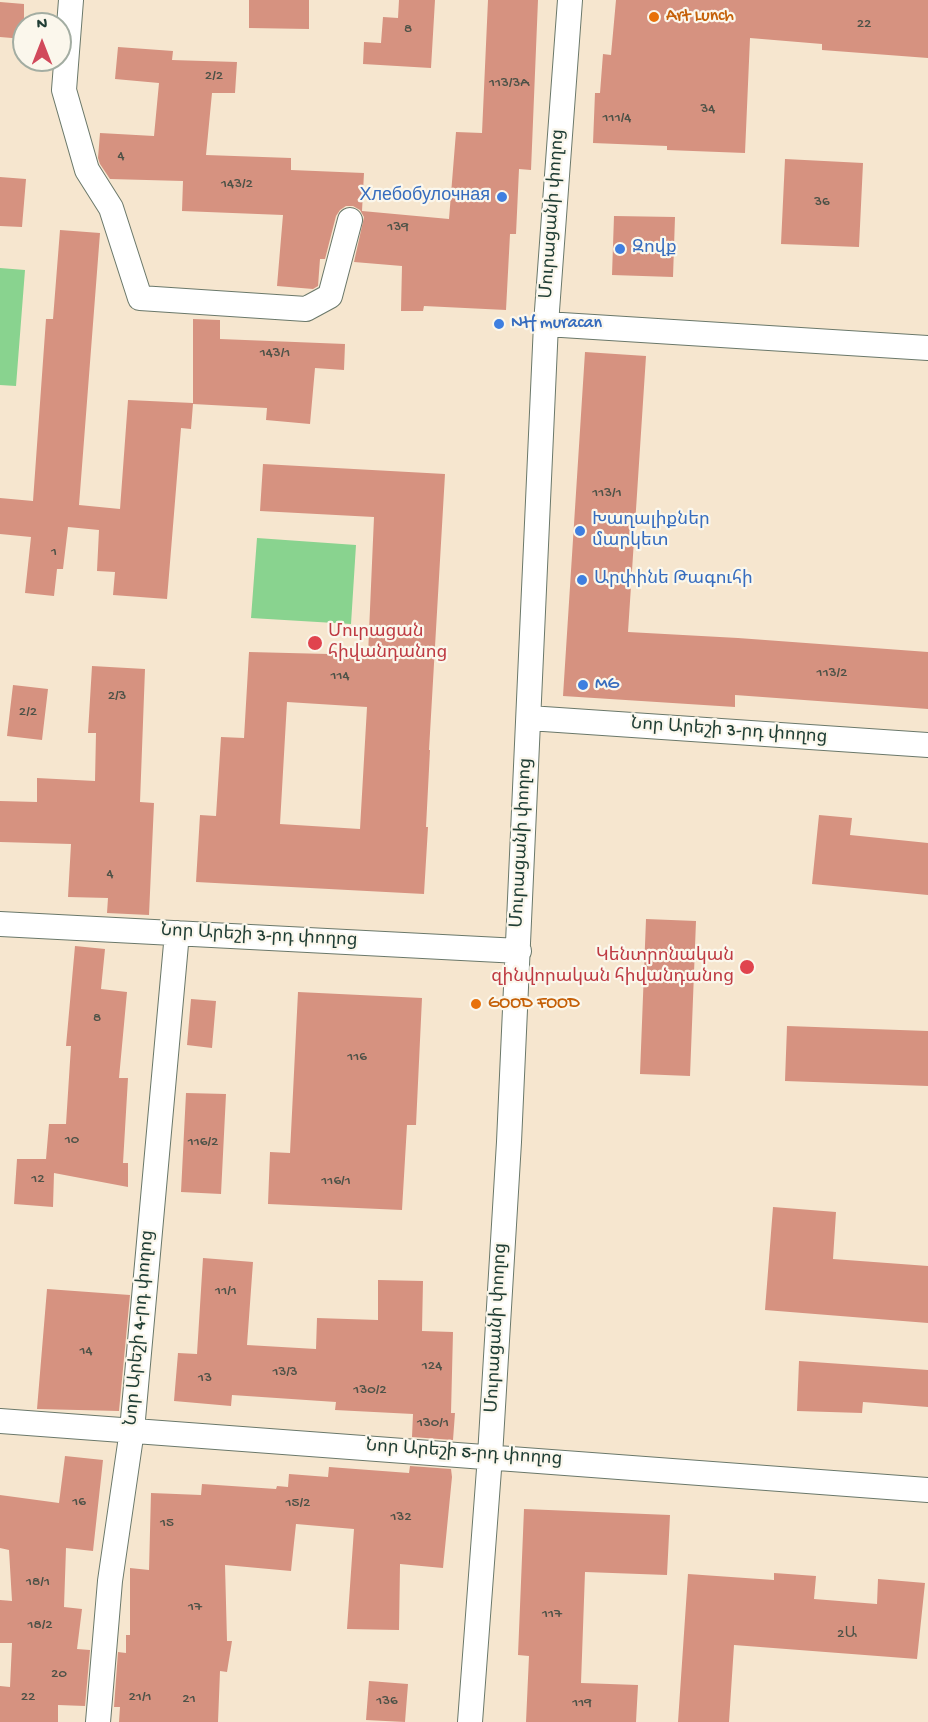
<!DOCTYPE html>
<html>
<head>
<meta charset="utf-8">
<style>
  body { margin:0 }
  #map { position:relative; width:928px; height:1722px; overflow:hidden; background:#f6e6cf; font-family:"Gochi Hand",sans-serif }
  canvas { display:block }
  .north { position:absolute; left:12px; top:12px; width:60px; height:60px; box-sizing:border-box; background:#fbf7ec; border:2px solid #a3ada2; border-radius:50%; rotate:0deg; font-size:16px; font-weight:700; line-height:24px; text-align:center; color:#1f3d34 }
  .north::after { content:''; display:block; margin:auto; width:21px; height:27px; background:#d1495b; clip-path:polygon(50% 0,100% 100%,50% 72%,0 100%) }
</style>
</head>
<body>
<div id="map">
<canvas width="928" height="1722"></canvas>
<div class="north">N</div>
</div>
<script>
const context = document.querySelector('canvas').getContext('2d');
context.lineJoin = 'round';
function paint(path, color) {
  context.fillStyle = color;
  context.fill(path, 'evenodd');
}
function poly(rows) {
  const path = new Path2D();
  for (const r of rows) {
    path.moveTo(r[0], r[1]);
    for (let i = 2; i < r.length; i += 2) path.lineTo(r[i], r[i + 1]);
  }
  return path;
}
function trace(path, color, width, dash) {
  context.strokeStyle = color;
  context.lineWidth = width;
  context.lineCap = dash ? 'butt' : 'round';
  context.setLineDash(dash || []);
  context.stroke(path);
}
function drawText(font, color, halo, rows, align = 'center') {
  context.font = font + ' "Gochi Hand","Noto Sans Armenian",sans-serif';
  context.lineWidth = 4.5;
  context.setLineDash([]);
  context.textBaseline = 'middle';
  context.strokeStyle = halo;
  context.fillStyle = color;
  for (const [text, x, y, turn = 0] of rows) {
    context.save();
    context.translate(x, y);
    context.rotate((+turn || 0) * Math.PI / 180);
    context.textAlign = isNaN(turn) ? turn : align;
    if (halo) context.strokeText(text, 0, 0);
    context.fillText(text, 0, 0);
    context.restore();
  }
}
const green = poly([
  [0,268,25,270,16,386,0,385],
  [257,538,356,545,351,624,251,618]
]);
const building = poly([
  [249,0,309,0,309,29,249,28],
  [399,0,435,0,431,68,363,64,364,42,381,43,383,17,398,18],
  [488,0,538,0,531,170,519,169,516,234,510,234,506,310,424,306,423,311,401,311,402,266,354,262,364,217,360,210,353,206,346,206,340,210,336,216,325,259,320,259,318,286,313,289,277,286,283,215,182,211,183,181,110,179,100,164,98,158,100,133,154,136,159,83,115,79,118,47,173,51,172,60,237,62,235,93,212,93,206,155,291,158,291,170,364,173,362,211,449,219,456,132,482,133],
  [616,0,928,0,928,58,822,50,822,44,750,38,745,153,667,150,667,146,593,143,595,93,600,93,603,54,611,55],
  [0,2,24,4,24,39,0,37],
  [785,159,863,163,859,247,781,244],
  [0,177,26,179,22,227,0,226],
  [614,216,675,217,673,277,612,275],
  [60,230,100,233,79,505,120,509,128,400,193,403,193,319,220,320,220,339,345,344,344,370,315,368,310,424,266,420,267,408,193,404,191,429,181,428,167,599,113,595,115,572,97,571,99,530,68,527,63,569,57,569,54,596,25,593,31,537,0,534,0,498,33,501,46,319,53,319],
  [585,352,646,356,628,632,738,638,928,652,928,709,735,695,735,707,563,696],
  [263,464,445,474,429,750,430,750,426,827,428,827,424,894,196,882,200,815,216,816,221,737,244,738,249,652,368,655,374,517,260,511],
  [287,702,367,707,360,829,280,824],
  [92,666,145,669,140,802,154,803,149,915,107,913,108,898,68,897,71,844,0,842,0,801,37,802,37,778,95,781,96,733,88,733],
  [13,685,48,689,42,740,7,736],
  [819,815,852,818,850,835,928,843,928,895,812,884],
  [646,919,696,921,690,1076,640,1074],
  [75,946,105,949,101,989,127,992,119,1078,128,1078,123,1163,128,1163,128,1187,54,1173,53,1207,14,1204,17,1159,46,1159,49,1124,66,1124,71,1046,66,1046],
  [298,992,422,998,416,1125,407,1125,402,1210,268,1204,270,1152,290,1153],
  [191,999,216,1001,212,1048,187,1045],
  [787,1026,928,1031,928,1086,785,1081],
  [186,1093,226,1094,221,1194,181,1192],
  [773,1207,836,1212,833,1259,928,1266,928,1323,765,1310],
  [203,1258,253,1262,247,1345,316,1349,317,1318,378,1320,378,1280,423,1281,422,1331,453,1332,451,1413,455,1413,453,1440,412,1437,413,1414,335,1410,336,1402,232,1395,231,1406,174,1401,178,1353,197,1354],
  [47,1289,130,1295,119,1411,37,1409],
  [799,1361,928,1370,928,1407,863,1402,862,1413,797,1411],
  [65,1456,103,1460,93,1551,66,1548,64,1607,82,1609,77,1649,90,1650,85,1706,58,1705,58,1722,0,1722,0,1686,10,1687,12,1643,0,1643,0,1600,12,1601,9,1550,0,1548,0,1495,59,1503],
  [410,1466,451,1469,452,1477,443,1568,400,1564,399,1630,347,1629,354,1529,296,1524,291,1571,225,1565,227,1641,232,1641,227,1672,220,1671,218,1722,119,1722,120,1707,114,1707,118,1652,126,1653,126,1635,130,1635,130,1568,149,1570,151,1493,201,1495,202,1484,276,1489,277,1486,288,1487,289,1474,328,1477,329,1467,409,1473],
  [524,1509,670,1515,667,1575,585,1572,581,1683,638,1685,636,1722,526,1722,529,1656,518,1655],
  [774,1573,816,1576,814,1599,877,1604,878,1579,925,1583,917,1659,734,1645,729,1722,678,1722,688,1574,774,1580],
  [369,1681,408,1684,405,1722,366,1720]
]);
const street = poly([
  [71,0,64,90,87,170,111,208,140,298,306,309,330,296,350,220],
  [546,324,928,348],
  [529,718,928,745],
  [0,924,519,951],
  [0,1421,928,1490],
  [98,1722,110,1581,132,1430,177,933],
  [470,1722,490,1456,509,1142,546,324,570,0]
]);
const markers = [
  [654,17,6,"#e8710a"],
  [502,197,6,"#3f7fe0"],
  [620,249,6,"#3f7fe0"],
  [499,324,6,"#3f7fe0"],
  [580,531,6,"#3f7fe0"],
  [582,580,6,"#3f7fe0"],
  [315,643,8,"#e0444e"],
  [583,685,6,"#3f7fe0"],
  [747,967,8,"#e0444e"],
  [476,1004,6,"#e8710a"]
];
const numberNames = [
  ["22",864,25],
  ["8",408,30],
  ["2/2",214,77],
  ["113/3A",509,84],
  ["34",708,110],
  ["111/4",617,119],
  ["4",121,157],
  ["143/2",237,185],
  ["36",822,203],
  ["139",398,228],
  ["143/1",275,354],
  ["113/1",607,494],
  ["1",54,553],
  ["113/2",832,674],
  ["114",340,677],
  ["2/3",117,697],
  ["2/2",28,713],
  ["4",110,875],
  ["8",97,1019],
  ["116",357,1058],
  ["10",72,1141],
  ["116/2",203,1143],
  ["12",38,1180],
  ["116/1",336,1182],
  ["11/1",226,1292],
  ["14",86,1352],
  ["124",432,1367],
  ["13/3",285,1373],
  ["13",205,1379],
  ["130/2",370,1391],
  ["130/1",433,1424],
  ["16",79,1503],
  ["15/2",298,1504],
  ["132",401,1518],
  ["15",167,1524],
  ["18/1",38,1583],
  ["17",195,1608],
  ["117",552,1615],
  ["18/2",40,1626],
  ["2Ա",847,1635],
  ["20",59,1675],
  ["22",28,1698],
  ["21/1",140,1698],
  ["21",189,1700],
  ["136",387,1702],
  ["119",582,1704]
];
const foodNames = [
  ["Art Lunch",666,17],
  ["GOOD FOOD",488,1004]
];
const shopNames = [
  ["Хлебобулочная",490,197,"right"],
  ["Զովք",632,249],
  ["Ntf muracan",511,324],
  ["Խաղալիքներ",592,521],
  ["մարկետ",592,542],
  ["Արփինե Թագուհի",594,580],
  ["MG",595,685]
];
const streetNames = [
  ["Մուրացանի փողոց",554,214,-86],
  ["Նոր Արեշի 3-րդ փողոց",729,732,4],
  ["Մուրացանի փողոց",523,843,-87],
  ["Նոր Արեշի 3-րդ փողոց",259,937,3],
  ["Նոր Արեշի 4-րդ փողոց",141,1328,-85],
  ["Մուրացանի փողոց",498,1328,-87],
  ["Նոր Արեշի 5-րդ փողոց",464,1454,4]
];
const healthNames = [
  ["Մուրացան",328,633],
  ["հիվանդանոց",328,654],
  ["Կենտրոնական",734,957,"right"],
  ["զինվորական հիվանդանոց",734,978,"right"]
];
paint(green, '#89d38f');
paint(building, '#d69280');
trace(street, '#6a786a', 26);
trace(street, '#fff', 24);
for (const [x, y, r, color] of markers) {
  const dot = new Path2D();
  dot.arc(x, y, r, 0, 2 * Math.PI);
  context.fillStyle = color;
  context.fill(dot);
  trace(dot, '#fbf7ec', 2);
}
drawText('15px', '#4d5247', null, numberNames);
drawText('18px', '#c56008', '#fbf7ec', foodNames, 'left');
drawText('18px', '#366cbe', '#fbf7ec', shopNames, 'left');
drawText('18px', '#1f3d34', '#fbf7ec', streetNames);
drawText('18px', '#be3a42', '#fbf7ec', healthNames, 'left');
</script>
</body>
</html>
